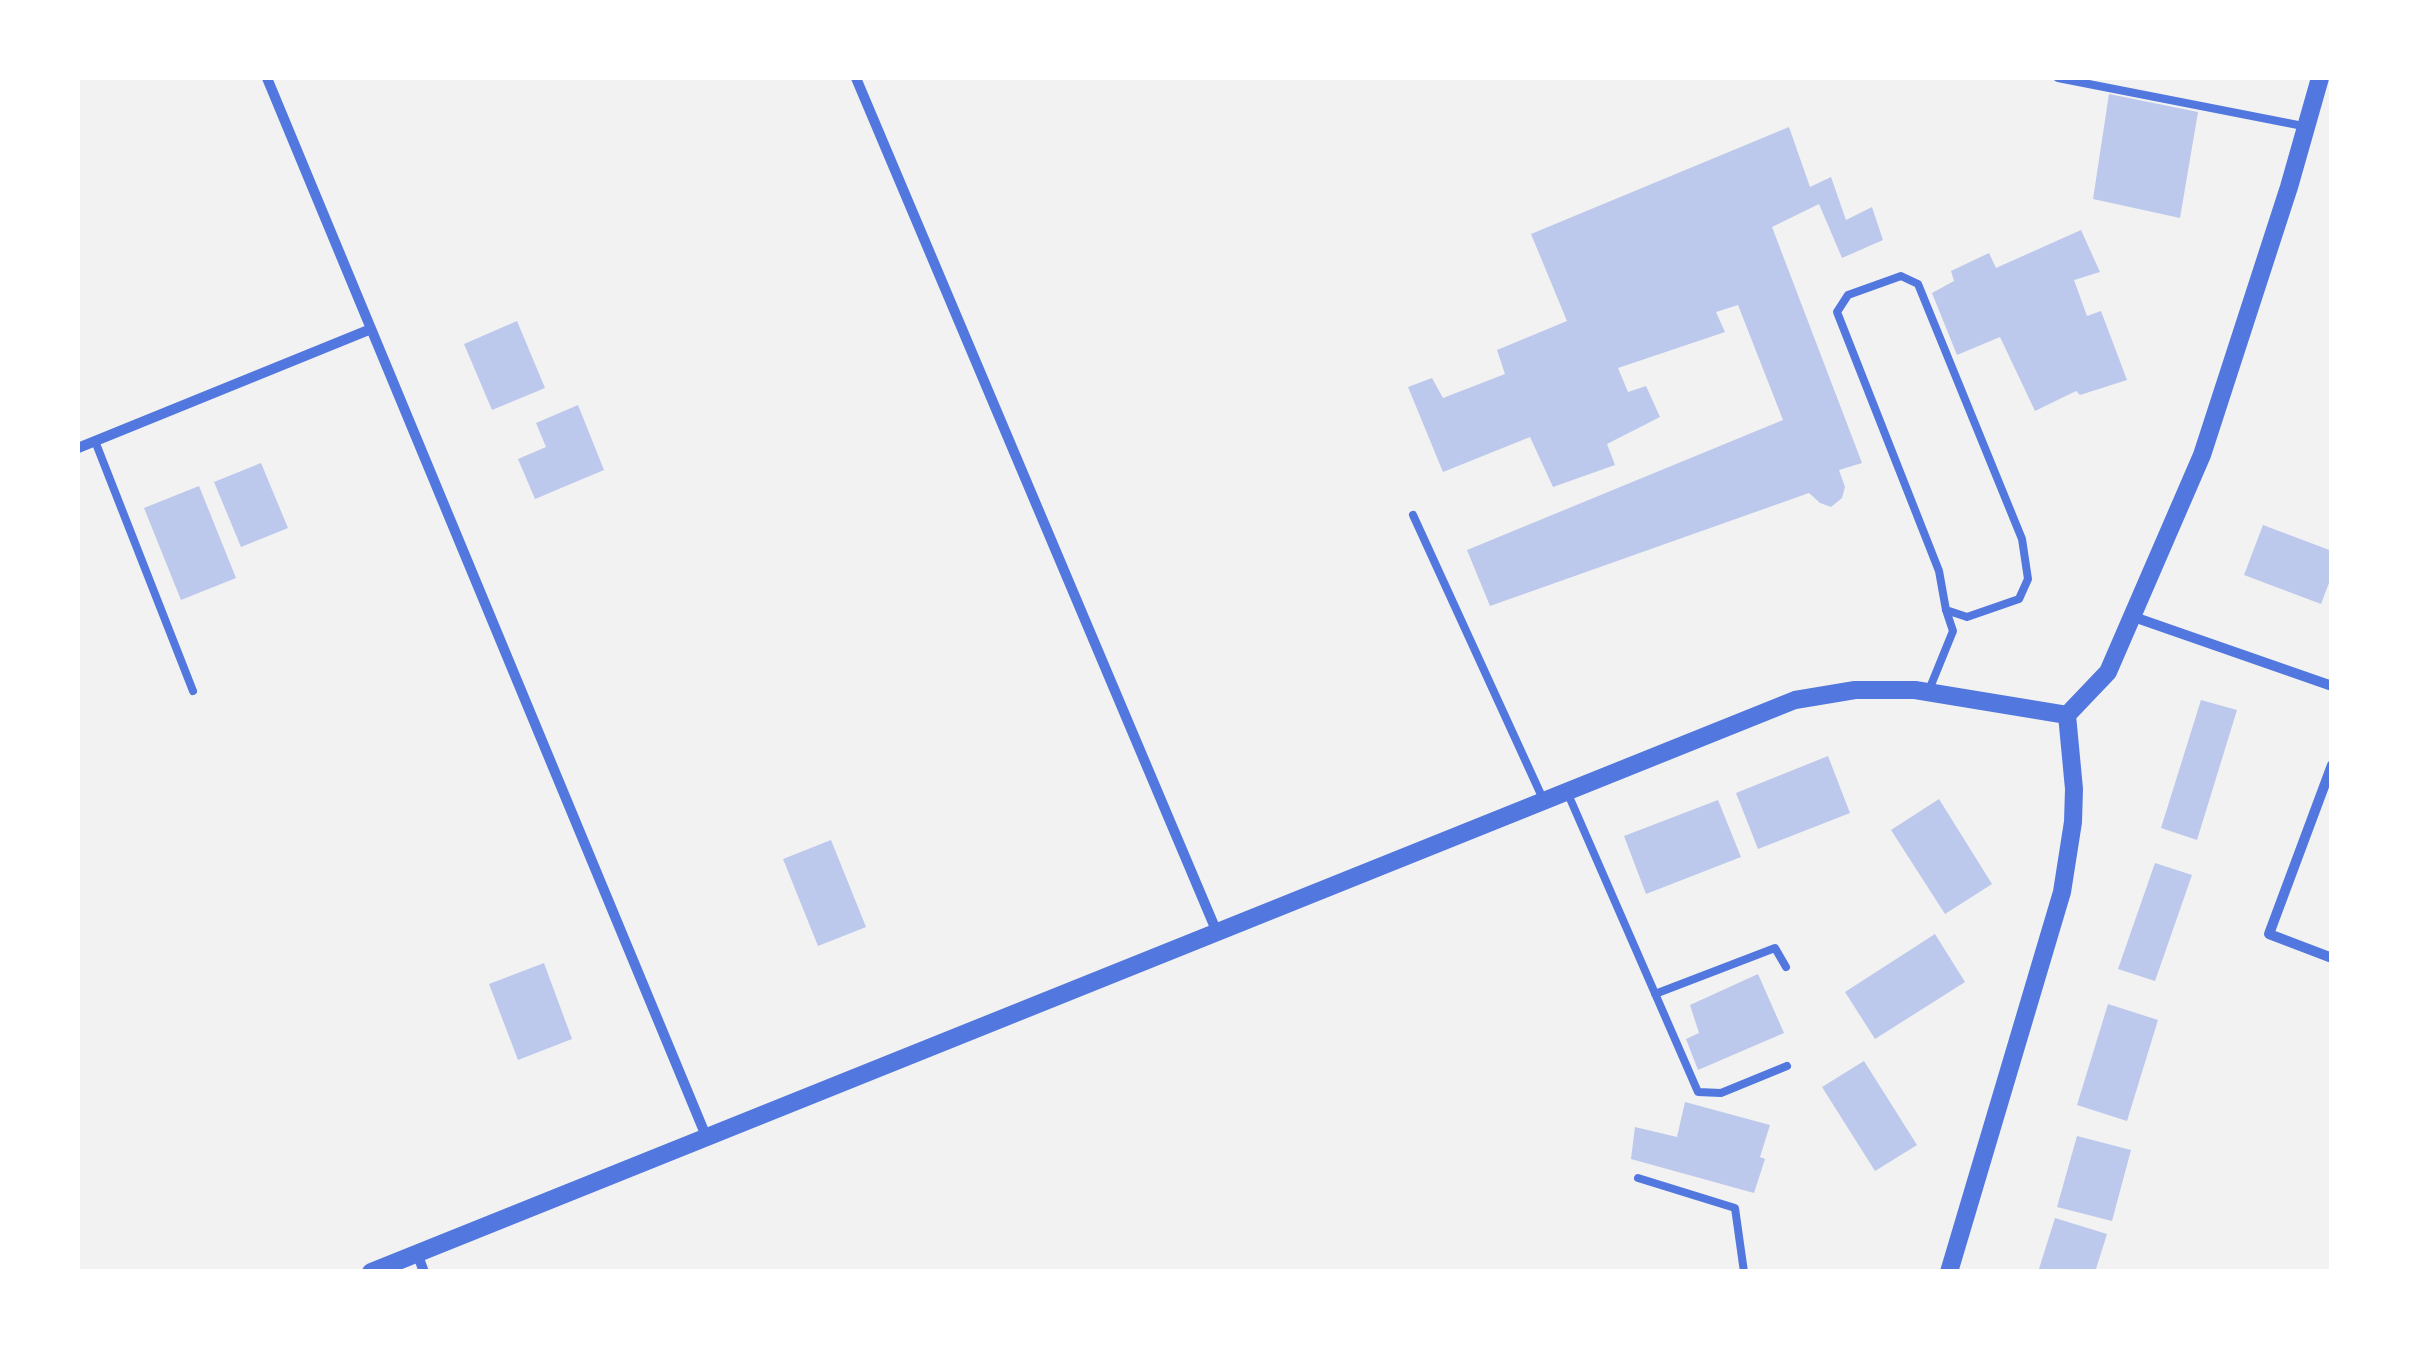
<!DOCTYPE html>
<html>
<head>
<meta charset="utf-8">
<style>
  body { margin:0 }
  #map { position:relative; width:2409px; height:1349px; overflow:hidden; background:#f2f2f2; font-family:Commissioner,sans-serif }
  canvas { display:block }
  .frame { position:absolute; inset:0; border:80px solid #fff; pointer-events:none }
</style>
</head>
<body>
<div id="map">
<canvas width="2409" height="1349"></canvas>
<div class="frame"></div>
</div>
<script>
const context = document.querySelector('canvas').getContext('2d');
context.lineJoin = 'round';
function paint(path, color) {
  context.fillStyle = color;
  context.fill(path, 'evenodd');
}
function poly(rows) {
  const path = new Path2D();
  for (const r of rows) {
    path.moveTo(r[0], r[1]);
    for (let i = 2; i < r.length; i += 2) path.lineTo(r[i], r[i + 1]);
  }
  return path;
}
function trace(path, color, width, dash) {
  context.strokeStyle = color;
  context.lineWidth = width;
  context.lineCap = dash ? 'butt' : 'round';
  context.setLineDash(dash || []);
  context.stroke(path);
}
const building = poly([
  [2109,94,2198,112,2180,218,2093,199],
  [1789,127,1810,187,1831,177,1846,220,1872,207,1883,240,1842,258,1819,204,1772,227,1862,463,1839,470,1845,487,1842,498,1831,507,1820,503,1809,493,1490,606,1467,550,1783,420,1738,305,1716,312,1725,332,1618,368,1628,392,1646,386,1660,417,1607,444,1615,465,1553,487,1530,437,1443,472,1408,387,1432,378,1443,398,1505,374,1497,350,1567,321,1531,234],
  [2081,230,2100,272,2074,280,2087,316,2101,311,2127,380,2080,395,2076,391,2035,411,2000,337,1957,355,1932,293,1954,281,1951,271,1989,253,1996,268],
  [517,321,545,388,492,410,464,344],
  [578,405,604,470,535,499,518,459,546,447,536,423],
  [261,463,288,528,241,547,214,482],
  [199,486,236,578,181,600,144,508],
  [2263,525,2332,551,2332,575,2321,604,2244,575],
  [2201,700,2237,710,2197,840,2161,828],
  [1828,756,1850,813,1758,849,1736,793],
  [1939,799,1992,884,1945,914,1891,830],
  [1718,800,1741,857,1646,894,1624,836],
  [831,840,866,927,818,946,783,859],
  [2155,863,2192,875,2155,981,2118,969],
  [1935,934,1965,982,1875,1039,1845,992],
  [544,963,572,1039,518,1060,489,984],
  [1758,974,1784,1033,1698,1070,1686,1039,1699,1033,1690,1005],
  [2108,1004,2158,1020,2127,1121,2077,1105],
  [1864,1061,1917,1145,1875,1171,1822,1087],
  [1685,1102,1770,1125,1760,1157,1765,1159,1754,1193,1631,1159,1635,1127,1677,1137],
  [2077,1136,2131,1150,2112,1221,2057,1207],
  [2055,1218,2107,1234,2095,1272,2038,1272]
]);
const service = poly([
  [2058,78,2303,126],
  [95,441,193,691],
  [1413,515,1543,799],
  [1929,690,1953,631,1946,610,1939,571,1837,312,1848,295,1901,276,1918,284,2022,539,2028,579,2019,599,1967,617,1946,610],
  [1568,794,1698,1092,1721,1093,1787,1066],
  [1655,994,1775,948,1786,967],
  [1638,1178,1735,1208,1744,1272]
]);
const minor = poly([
  [267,78,706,1136],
  [856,78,1216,930],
  [78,448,371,329],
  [2131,616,2332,686],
  [2332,765,2269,934,2332,958],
  [417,1253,424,1272]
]);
const tertiary = poly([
  [371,1272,1795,700,1855,690,1915,690,2067,715],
  [1949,1272,2062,892,2073,822,2074,789,2067,715,2108,672,2202,455,2289,187,2320,78]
]);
paint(building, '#bdc9ec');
trace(service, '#5277de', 8);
trace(minor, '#5277de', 10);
trace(tertiary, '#5277de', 18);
</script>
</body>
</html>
